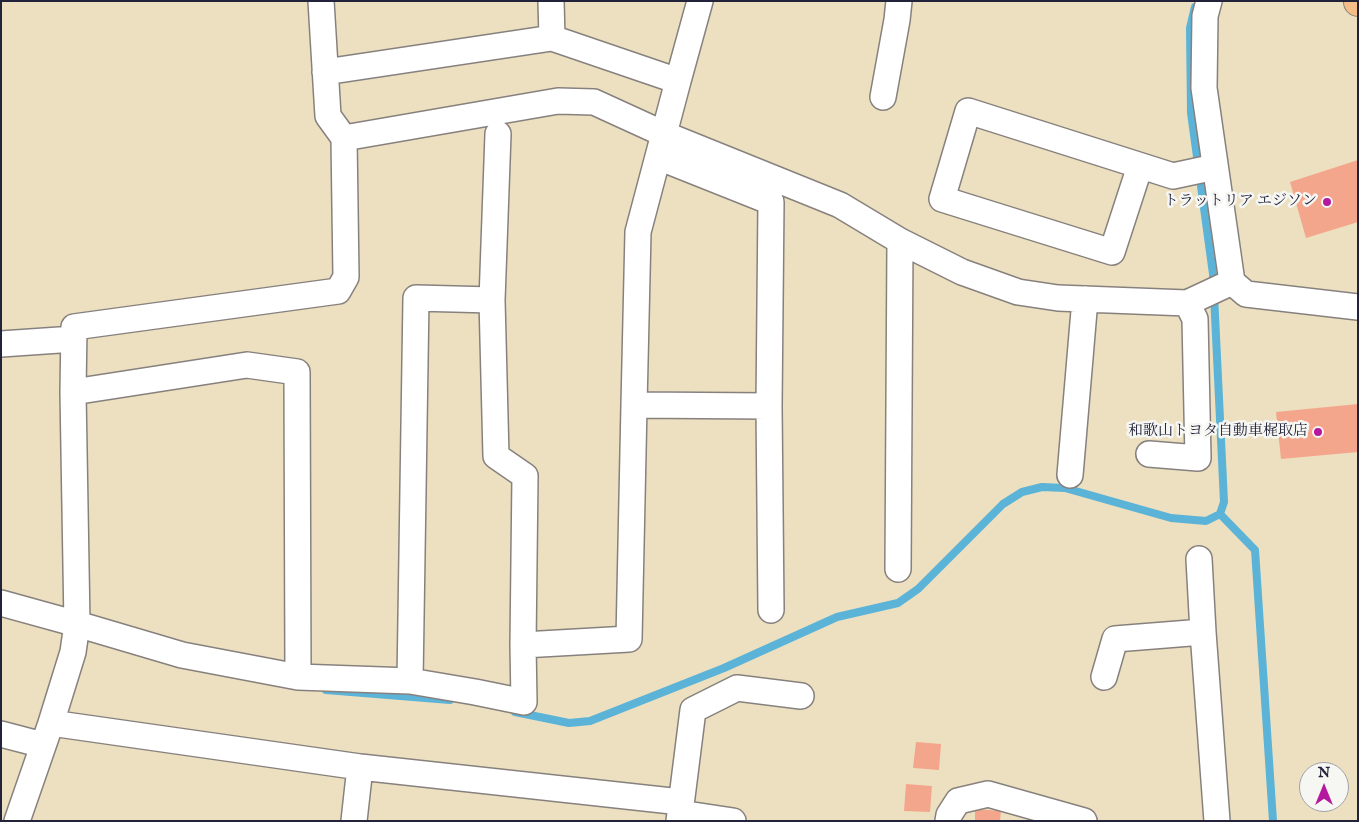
<!DOCTYPE html>
<html>
<head>
<meta charset="utf-8">
<style>
  body { margin:0 }
  #map { position:relative; width:1359px; height:822px; overflow:hidden; background:#ece0c0; font-family:"IM FELL English",serif }
  canvas { display:block }
  .frame { position:absolute; inset:0; border:2px solid #22223b; pointer-events:none }
  .north { position:absolute; left:1299px; top:762px; width:50px; height:50px; box-sizing:border-box; background:#f6f6f2; border:1px solid #a1a1a9; border-radius:50%; rotate:0deg; font-size:14px; font-weight:700; line-height:20px; text-align:center; color:#22223b }
  .north::after { content:''; display:block; margin:auto; width:18px; height:22px; background:#b5179e; clip-path:polygon(50% 0,100% 100%,50% 72%,0 100%) }
</style>
</head>
<body>
<div id="map">
<canvas width="1359" height="822"></canvas>
<div class="frame"></div>
<div class="north">N</div>
</div>
<script>
const context = document.querySelector('canvas').getContext('2d');
context.lineJoin = 'round';
function poly(rows) {
  const path = new Path2D();
  for (const r of rows) {
    path.moveTo(r[0], r[1]);
    for (let i = 2; i < r.length; i += 2) path.lineTo(r[i], r[i + 1]);
  }
  return path;
}
function trace(path, color, width, dash) {
  context.strokeStyle = color;
  context.lineWidth = width;
  context.lineCap = dash ? 'butt' : 'round';
  context.setLineDash(dash || []);
  context.stroke(path);
}
function paint(path, color) {
  context.fillStyle = color;
  context.fill(path, 'evenodd');
}
function drawText(font, color, halo, rows, align = 'center') {
  context.font = font + ' "IM FELL English","Noto Serif JP",serif';
  context.lineWidth = 5;
  context.setLineDash([]);
  context.textBaseline = 'middle';
  context.strokeStyle = halo;
  context.fillStyle = color;
  for (const [text, x, y, turn = 0] of rows) {
    context.save();
    context.translate(x, y);
    context.rotate((+turn || 0) * Math.PI / 180);
    context.textAlign = isNaN(turn) ? turn : align;
    if (halo) context.strokeText(text, 0, 0);
    context.fillText(text, 0, 0);
    context.restore();
  }
}
const stream = poly([
  [1220,514,1255,550,1273,821],
  [326,690,450,700],
  [515,712,569,723,590,721,724,668,837,617,898,603,918,589,1003,504,1022,492,1042,487,1065,488,1171,518,1206,521,1220,514,1224,502,1213,274,1191,113,1190,28,1195,7]
]);
const building = poly([
  [1358,160,1358,222,1306,238,1290,182],
  [1358,404,1358,452,1281,459,1276,412],
  [916,742,941,744,939,770,913,768],
  [906,784,932,786,930,812,904,811],
  [975,809,1001,811,1000,821,975,821]
]);
const minor = poly([
  [321,1,328,116,344,138],
  [551,1,552,38],
  [1209,1,1205,16,1204,88,1232,282,1246,294,1358,307],
  [325,72,552,38,678,81,700,1],
  [678,81,638,232,634,405,769,406],
  [883,97,897,20,899,1],
  [658,157,771,202,769,406,771,610],
  [1140,166,1112,252,942,199,968,111,1173,176,1215,167],
  [492,300,496,456,525,476,523,645,629,639,634,405],
  [1,344,74,339],
  [73,392,247,365,297,372,298,677,182,655,77,624,73,392,74,327,338,291,346,277,344,138,558,101,594,102,664,134,840,205,900,241,962,272,1018,292,1058,298,1187,303,1232,282],
  [1149,454,1198,458,1195,319,1187,303],
  [1070,475,1085,299],
  [1199,559,1203,632],
  [898,569,900,241],
  [1,603,77,624,73,652,51,723,17,821],
  [298,677,410,681,475,692,524,702,523,645],
  [1104,677,1115,639,1203,632,1217,821],
  [410,681,416,298,492,300,498,134],
  [51,723,360,767,681,802],
  [1,734,43,745],
  [680,813,733,821],
  [354,821,360,767],
  [679,821,693,710,737,688,801,696],
  [948,821,949,815,958,801,988,794,1084,821]
]);
const major = poly([
  [1358,1,1358,2]
]);
const markers = [
  [1327,202,5,"#b5179e"],
  [1318,432,5,"#b5179e"]
];
const poiNames = [
  ["トラットリア エジソン",1317,202],
  ["和歌山トヨタ自動車梶取店",1308,432]
];
trace(stream, '#5bb3d8', 8);
paint(building, '#f3a68c');
trace(minor, '#87817e', 28);
trace(major, '#87817e', 30);
trace(minor, '#fff', 25);
trace(major, '#f6be87', 28);
for (const [x, y, r, color] of markers) {
  const dot = new Path2D();
  dot.arc(x, y, r, 0, 2 * Math.PI);
  context.fillStyle = color;
  context.fill(dot);
  trace(dot, '#f6f6f2', 2);
}
drawText('15px', '#22223b', '#f6f6f2', poiNames, 'right');
</script>
</body>
</html>
